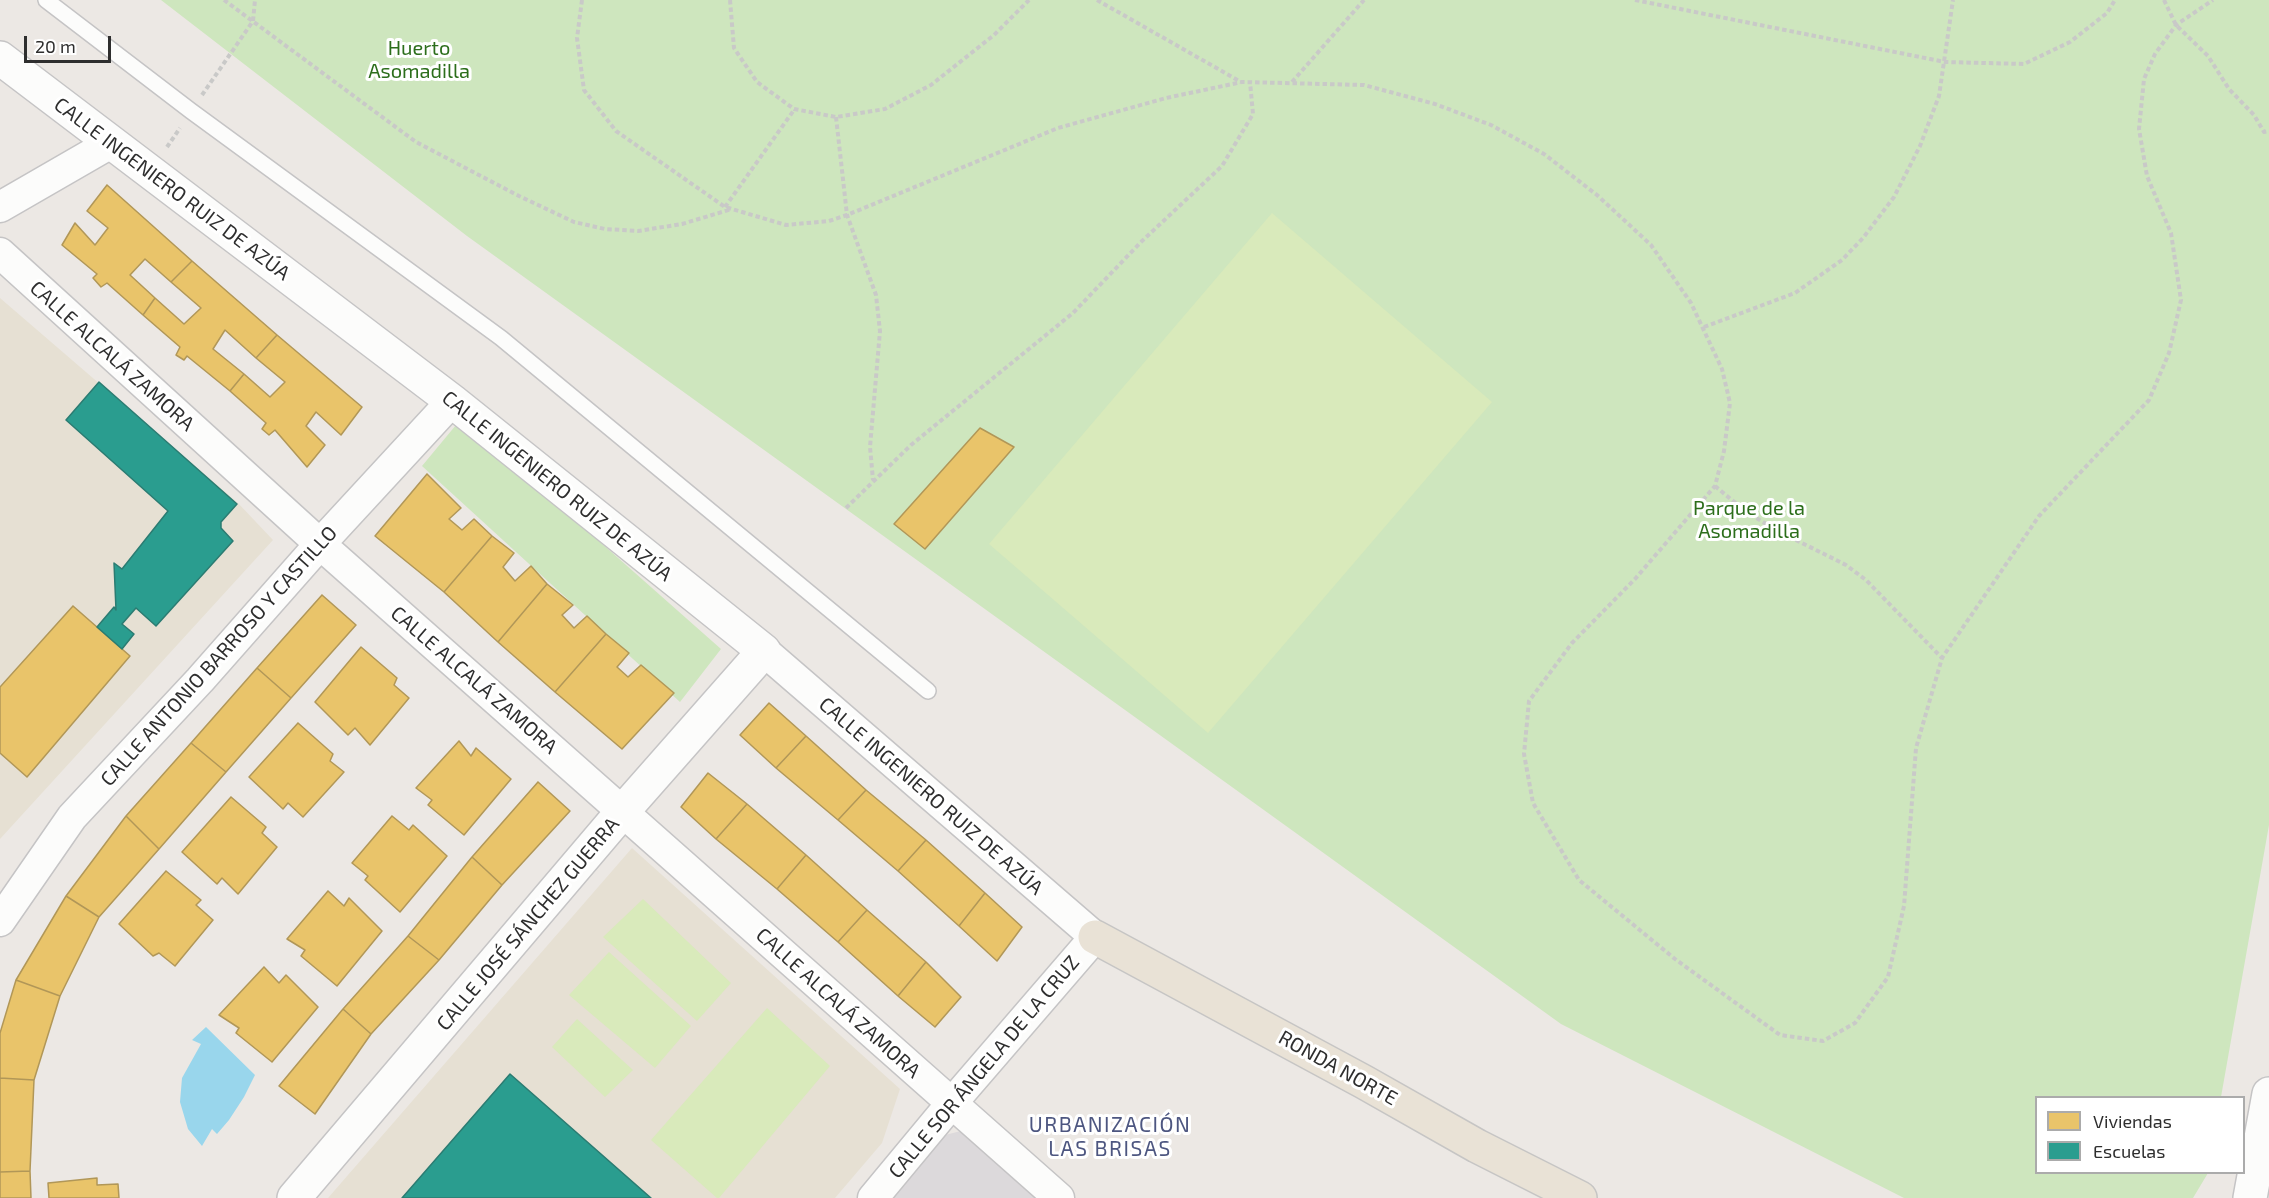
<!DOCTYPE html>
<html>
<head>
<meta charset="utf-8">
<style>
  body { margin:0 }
  #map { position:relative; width:2269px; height:1198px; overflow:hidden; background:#ece8e4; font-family:"Exo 2",sans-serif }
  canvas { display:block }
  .legend { position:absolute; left:2035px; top:1096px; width:210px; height:78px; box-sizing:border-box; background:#fff; border:2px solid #ababab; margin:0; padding:8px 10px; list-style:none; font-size:18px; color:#2e2e2e }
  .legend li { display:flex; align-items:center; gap:12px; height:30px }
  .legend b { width:30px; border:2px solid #ababab }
  .scale { position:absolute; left:24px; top:36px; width:87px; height:27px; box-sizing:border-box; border:3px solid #2e2e2e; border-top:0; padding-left:8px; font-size:18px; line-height:21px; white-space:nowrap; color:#2e2e2e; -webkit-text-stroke:4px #fff; paint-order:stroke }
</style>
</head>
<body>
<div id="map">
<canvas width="2269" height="1198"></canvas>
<ul class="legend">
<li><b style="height:16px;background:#e9c46a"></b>Viviendas</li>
<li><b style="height:16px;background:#2a9d8f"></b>Escuelas</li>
</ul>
<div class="scale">20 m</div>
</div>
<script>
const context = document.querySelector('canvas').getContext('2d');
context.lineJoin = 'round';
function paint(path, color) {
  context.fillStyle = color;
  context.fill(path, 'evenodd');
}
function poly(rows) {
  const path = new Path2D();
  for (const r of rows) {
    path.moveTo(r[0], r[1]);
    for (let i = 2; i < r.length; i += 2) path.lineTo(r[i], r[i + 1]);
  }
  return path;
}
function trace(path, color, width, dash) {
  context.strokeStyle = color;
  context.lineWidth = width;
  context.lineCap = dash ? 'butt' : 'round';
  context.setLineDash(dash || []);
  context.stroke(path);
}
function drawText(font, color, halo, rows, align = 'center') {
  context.font = font + ' "Exo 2",sans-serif';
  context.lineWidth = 6;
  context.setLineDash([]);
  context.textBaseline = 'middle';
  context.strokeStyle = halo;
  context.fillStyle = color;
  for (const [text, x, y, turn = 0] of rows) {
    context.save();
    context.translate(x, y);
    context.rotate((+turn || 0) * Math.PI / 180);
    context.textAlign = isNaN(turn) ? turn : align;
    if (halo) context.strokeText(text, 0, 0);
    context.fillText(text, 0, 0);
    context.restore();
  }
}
const industrial = poly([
  [961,1131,1037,1198,894,1198,945,1135]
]);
const education = poly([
  [0,298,238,503,273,540,0,839],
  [632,848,900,1089,882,1143,835,1198,328,1198]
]);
const green = poly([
  [161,0,2269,0,2269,825,2221,1097,2036,1098,2036,1172,2208,1173,2193,1198,1904,1198,1561,1024,467,236],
  [461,419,721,649,680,702,422,466]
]);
const pitch = poly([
  [1272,213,1492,402,1208,733,989,544],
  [643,899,731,983,697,1021,603,937],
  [609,952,691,1026,655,1068,569,995],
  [767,1008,830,1066,719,1198,717,1198,651,1140],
  [577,1019,633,1070,605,1097,552,1047]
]);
const water = poly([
  [206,1027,255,1075,244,1097,229,1120,217,1134,212,1129,202,1146,188,1129,180,1102,182,1078,201,1044,192,1040]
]);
const homes = poly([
  [107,185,192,261,171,282,145,259,130,275,155,298,143,315,107,283,101,287,93,278,97,274,62,245,75,223,95,245,108,228,87,211,107,185],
  [192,261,277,335,256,358,225,330,213,349,244,374,230,391,187,356,184,360,176,355,180,347,143,315,155,298,184,324,201,308,171,282,192,261],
  [277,335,362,407,341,435,316,412,306,426,325,445,307,467,275,430,269,435,262,429,266,423,230,391,244,374,270,397,285,382,256,358,277,335],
  [980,428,1014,447,925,549,894,524,980,428],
  [427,474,461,508,449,519,462,530,474,519,492,536,444,592,375,536,427,474],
  [492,536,514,553,503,567,515,581,531,566,547,584,498,642,444,592,492,536],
  [547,584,573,605,562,615,574,628,587,616,606,634,555,692,498,642,547,584],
  [322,595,356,625,291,698,257,668,322,595],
  [73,606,130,656,27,777,0,753,0,687,73,606],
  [606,634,629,653,617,667,628,677,641,665,674,693,622,749,555,692,606,634],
  [361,647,397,678,394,685,409,698,370,745,355,728,348,735,315,702,361,647],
  [257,668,291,698,226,772,191,743,257,668],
  [769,703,806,736,776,768,740,735,769,703],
  [298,723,333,754,330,761,344,772,303,817,288,803,283,809,249,777,298,723],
  [806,736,866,790,838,820,776,768,806,736],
  [459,741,471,756,476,748,511,779,464,835,428,805,432,800,416,788,459,741],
  [191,743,226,772,159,849,126,816,191,743],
  [708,773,747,804,716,839,681,807,708,773],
  [538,782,570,811,502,885,472,857,538,782],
  [866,790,926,840,898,871,838,820,866,790],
  [231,797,266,827,262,833,277,847,238,894,222,878,217,884,182,852,231,797],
  [747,804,806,855,777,889,716,839,747,804],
  [126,816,159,849,99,917,66,896,126,816],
  [392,816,409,830,413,825,447,856,400,912,365,880,368,876,352,863,392,816],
  [926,840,985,893,959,926,898,871,926,840],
  [806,855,867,910,838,942,777,889,806,855],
  [472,857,502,885,439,960,408,936,472,857],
  [166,871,201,900,196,905,213,920,175,966,159,953,153,956,119,924,166,871],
  [328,891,344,906,349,898,382,931,337,986,301,956,305,950,287,939,328,891],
  [985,893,1022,927,997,961,959,926,985,893],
  [66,896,99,917,60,996,16,980,66,896],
  [867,910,926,962,898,996,838,942,867,910],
  [408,936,439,960,371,1034,343,1009,408,936],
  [926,962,961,997,935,1027,898,996,926,962],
  [264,967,279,983,286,975,318,1007,272,1062,236,1033,239,1028,219,1015,264,967],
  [16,980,60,996,34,1080,0,1078,0,1033,16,980],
  [343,1009,371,1034,315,1114,279,1086,343,1009],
  [0,1078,34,1080,30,1171,0,1172,0,1078],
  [30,1171,31,1198,0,1198,0,1172,30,1171],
  [97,1178,97,1185,118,1184,119,1198,49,1198,48,1183,97,1178]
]);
const schools = poly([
  [99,382,237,504,221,522,221,528,233,541,156,626,136,608,122,624,134,634,122,649,97,627,114,607,116,610,114,563,122,569,168,511,66,420,99,382],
  [510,1074,651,1198,402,1198,510,1074]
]);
const path = poly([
  [224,0,416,142,519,196,574,222,605,229,638,231,682,224,732,209],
  [582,0,577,38,584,90,616,131,725,207,786,225,829,221,847,215,1058,128,1166,98,1242,82,1364,85,1435,104,1491,125,1544,154,1597,195,1651,245,1691,303,1722,369,1730,403,1724,451,1715,486,1635,579,1572,643,1529,701,1524,754,1533,803,1579,880,1675,959,1780,1035,1823,1041,1855,1023,1888,977,1904,906,1916,748,1942,658,2039,516,2149,400,2169,353,2181,300,2171,233,2147,176,2139,129,2144,79,2155,54,2176,25,2213,0],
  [730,0,734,48,757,82,794,109,836,117,885,109,931,85,994,35,1029,0],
  [1097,0,1241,82],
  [1635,0,1945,62,2024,64,2070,42,2107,13,2115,0],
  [2164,0,2176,25,2208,56,2229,89,2254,115,2264,132,2269,131],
  [1292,82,1364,0],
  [202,95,253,21,255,0],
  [836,117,847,215,876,295,880,331,870,447,873,480],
  [167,147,180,128],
  [725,207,794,110],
  [1704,327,1795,293,1842,260,1863,238,1894,197,1920,146,1939,96,1953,0],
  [1715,486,1745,511,1776,530,1846,565,1866,580,1942,658],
  [846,508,911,445,1073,313,1141,242,1222,166,1253,114,1250,82]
]);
const service = poly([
  [46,0,191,111,501,338,928,691]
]);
const minor = poly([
  [0,207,111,143],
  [0,253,320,544,1059,1198],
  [764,651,1095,937,951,1104,873,1198],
  [0,921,72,817,200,680,320,544,452,401]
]);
const tertiary = poly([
  [0,58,452,401,764,651,623,811,294,1198],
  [2250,1198,2269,1094]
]);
const trunk = poly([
  [1095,937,1364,1082,1477,1146,1580,1198]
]);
const parkNames = [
  ["Huerto",419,48],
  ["Asomadilla",419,71],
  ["Parque de la",1749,508],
  ["Asomadilla",1749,531]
];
const streetNames = [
  ["CALLE INGENIERO RUIZ DE AZÚA",172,189,37],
  ["CALLE ALCALÁ ZAMORA",112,356,42],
  ["CALLE INGENIERO RUIZ DE AZÚA",557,486,39],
  ["CALLE ANTONIO BARROSO Y CASTILLO",219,656,-48],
  ["CALLE ALCALÁ ZAMORA",474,680,41],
  ["CALLE INGENIERO RUIZ DE AZÚA",931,796,41],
  ["CALLE JOSÉ SÁNCHEZ GUERRA",528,924,-50],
  ["CALLE ALCALÁ ZAMORA",838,1003,42],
  ["CALLE SOR ÁNGELA DE LA CRUZ",984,1067,-50],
  ["RONDA NORTE",1338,1068,29]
];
const neighbourhoodNames = [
  ["URBANIZACIÓN",1110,1125],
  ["LAS BRISAS",1110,1149]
];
paint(industrial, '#dcd9db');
paint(education, '#e6e0d3');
paint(green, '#cee6be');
paint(pitch, '#d9eabb');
paint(water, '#99d6ec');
paint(homes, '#e9c46a');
trace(homes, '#b19758', 1.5);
paint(schools, '#2a9d8f');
trace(schools, '#2b7c72', 1.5);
trace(service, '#c5c4c5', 18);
trace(minor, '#c5c4c5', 33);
trace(tertiary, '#c5c4c5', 36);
trace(trunk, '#c6c5c4', 36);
trace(path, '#c9c9c8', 4, [4.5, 3]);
trace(service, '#fcfcfb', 15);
trace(minor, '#fcfcfb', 30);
trace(tertiary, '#fcfcfb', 33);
trace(trunk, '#e9e2d6', 33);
drawText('20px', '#2c6e1b', '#fff', parkNames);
drawText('20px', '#2e2e2e', '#fff', streetNames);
context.letterSpacing = '1.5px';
drawText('21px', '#4d5680', '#fff', neighbourhoodNames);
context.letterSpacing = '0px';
</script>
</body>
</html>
